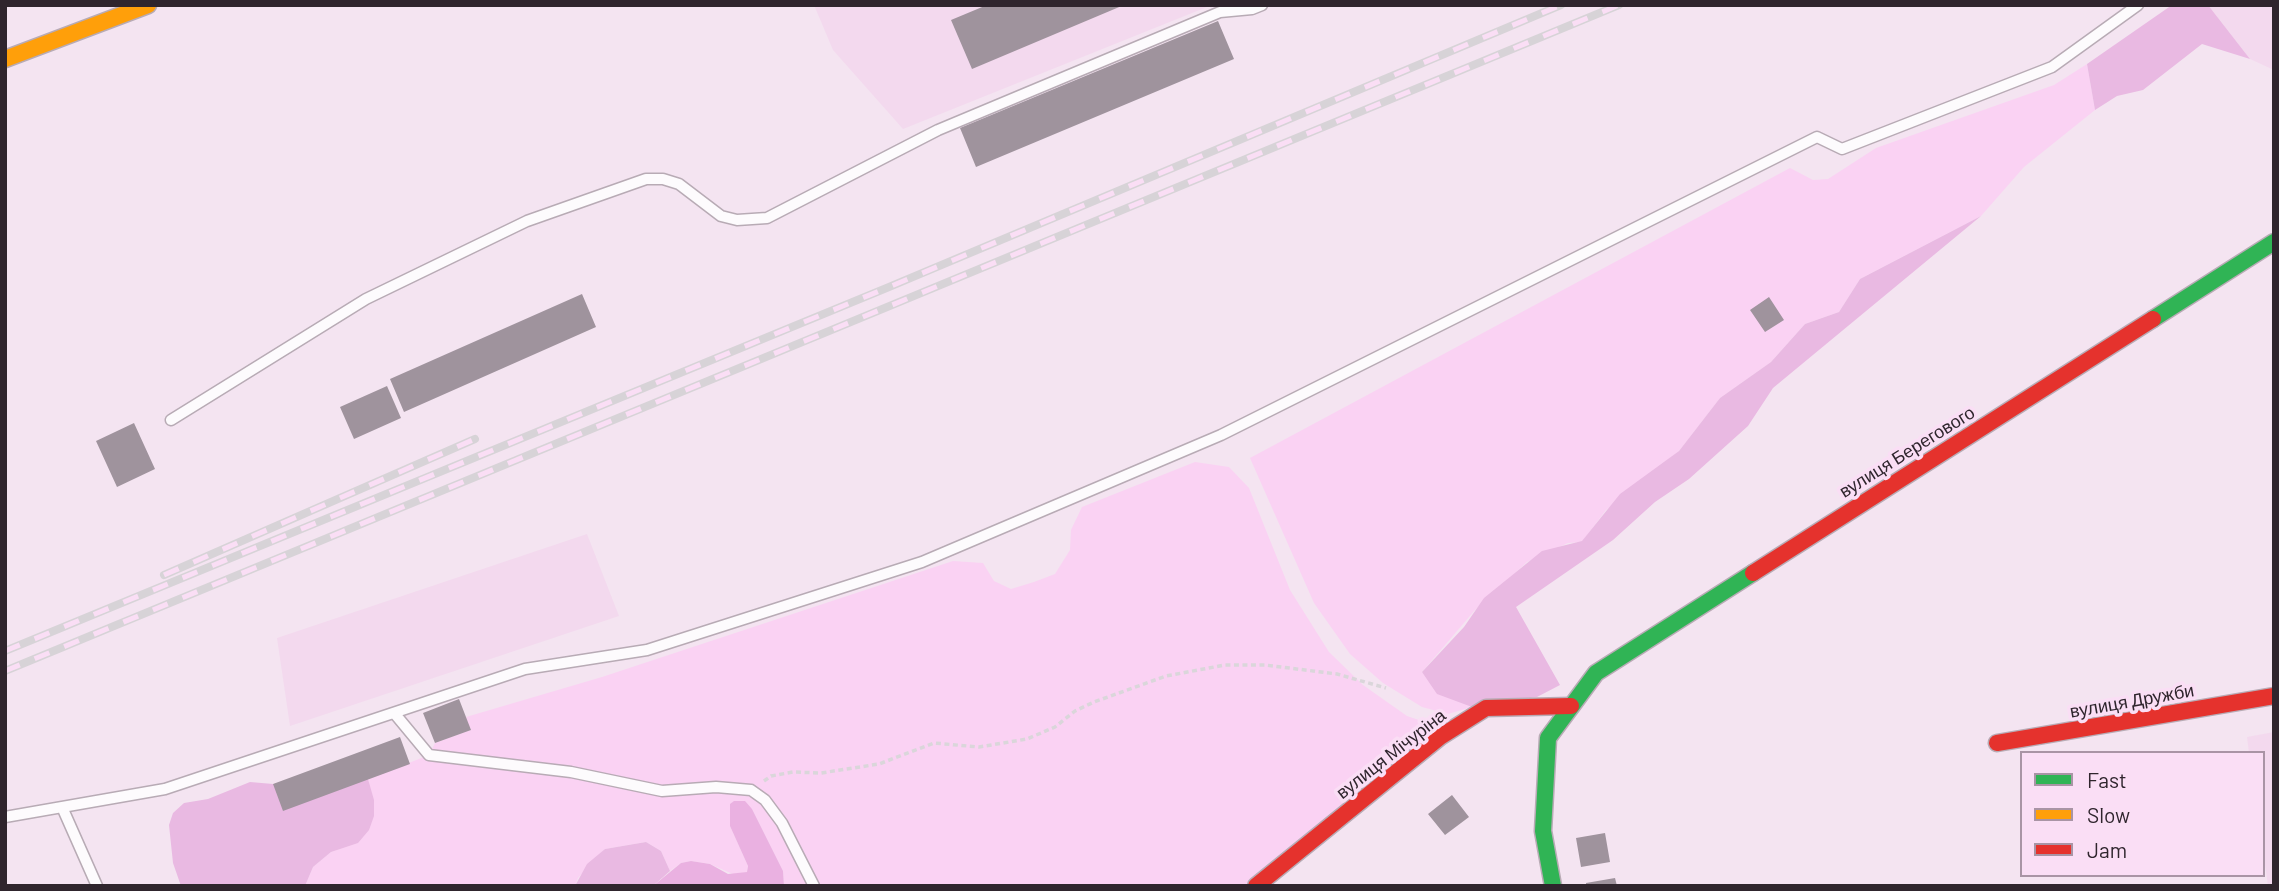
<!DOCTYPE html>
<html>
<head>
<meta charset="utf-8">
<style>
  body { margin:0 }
  #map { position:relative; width:2279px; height:891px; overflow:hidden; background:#f4e4f1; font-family:Barlow,sans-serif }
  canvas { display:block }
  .frame { position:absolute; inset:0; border:7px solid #2f252d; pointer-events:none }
  .legend { position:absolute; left:2020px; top:751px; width:245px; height:126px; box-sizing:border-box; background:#fadef5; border:2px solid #a994a5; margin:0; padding:9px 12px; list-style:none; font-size:21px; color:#2f252d }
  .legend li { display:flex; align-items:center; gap:14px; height:35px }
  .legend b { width:35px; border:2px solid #a994a5 }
</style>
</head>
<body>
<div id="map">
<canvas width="2279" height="891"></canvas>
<div class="frame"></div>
<ul class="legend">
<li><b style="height:9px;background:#30b455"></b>Fast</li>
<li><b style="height:9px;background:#ff9f0a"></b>Slow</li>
<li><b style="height:9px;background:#e5322d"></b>Jam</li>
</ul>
</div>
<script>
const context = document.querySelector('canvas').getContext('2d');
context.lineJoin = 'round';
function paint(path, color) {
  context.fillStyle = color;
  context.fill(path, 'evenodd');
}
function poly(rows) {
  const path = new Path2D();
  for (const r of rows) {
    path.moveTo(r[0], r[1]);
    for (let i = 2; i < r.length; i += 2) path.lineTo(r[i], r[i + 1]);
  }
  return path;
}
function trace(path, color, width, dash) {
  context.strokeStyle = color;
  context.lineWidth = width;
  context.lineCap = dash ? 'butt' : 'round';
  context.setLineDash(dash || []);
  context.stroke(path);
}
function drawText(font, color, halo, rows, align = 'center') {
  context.font = font + ' Barlow,sans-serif';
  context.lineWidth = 7;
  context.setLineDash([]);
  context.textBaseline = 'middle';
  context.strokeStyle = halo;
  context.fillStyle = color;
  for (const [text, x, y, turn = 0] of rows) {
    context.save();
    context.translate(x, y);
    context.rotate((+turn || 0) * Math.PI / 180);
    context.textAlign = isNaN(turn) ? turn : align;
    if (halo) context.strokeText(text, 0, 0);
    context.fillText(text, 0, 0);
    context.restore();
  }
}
const built = poly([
  [814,5,1212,5,903,129,833,50],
  [2208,5,2274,5,2274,70,2250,59],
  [587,534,619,616,290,726,277,638],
  [2274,732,2274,886,2268,886,2263,850,2263,753,2249,753,2247,737]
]);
const green = poly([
  [2087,64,2095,110,2024,167,1981,216,1860,279,1839,312,1805,324,1771,362,1720,398,1679,451,1606,510,1582,542,1568,543,1527,562,1475,610,1422,672,1458,700,1472,707,1448,714,1422,707,1383,683,1350,654,1314,603,1250,458,1790,168,1813,180,1828,179,1876,148,2054,85],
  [1195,462,1229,467,1249,488,1290,590,1329,652,1363,685,1407,716,1422,721,1428,728,1428,737,1247,886,784,886,783,871,752,809,735,801,730,805,730,826,748,866,747,872,735,875,710,864,691,861,681,863,670,871,661,851,646,842,605,849,578,878,575,886,305,886,313,867,331,852,343,847,374,816,368,779,429,755,435,743,470,730,466,717,602,677,953,561,983,563,994,581,1011,589,1034,582,1055,574,1070,550,1071,530,1082,507]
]);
const forest = poly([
  [2172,5,2208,5,2250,59,2202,44,2143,90,2117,96,2095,110,2087,64],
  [1981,216,1773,388,1748,426,1689,479,1655,502,1613,540,1516,607,1560,685,1537,697,1472,707,1437,694,1422,672,1464,627,1484,598,1542,551,1582,541,1620,494,1679,451,1720,398,1771,362,1805,324,1839,312,1860,279],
  [368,779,374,800,374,816,369,830,358,843,331,852,313,867,305,886,181,886,173,863,169,825,173,813,184,803,208,799,250,782,273,784],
  [646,842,661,851,670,871,653,886,575,886,587,864,605,849]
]);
const water = poly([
  [734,801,745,801,752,809,783,871,784,886,653,886,681,863,691,861,710,864,728,874,747,872,748,866,730,826,730,804]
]);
const building = poly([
  [987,5,1124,5,972,69,951,20],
  [1218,21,1234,59,976,167,960,128],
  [582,294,596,327,404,412,390,379],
  [1769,297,1784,320,1765,332,1750,310],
  [387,386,401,418,354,439,340,407],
  [134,423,155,469,117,487,96,441],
  [459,699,471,730,435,743,423,713],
  [400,737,410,764,283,811,273,784],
  [1452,795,1469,817,1445,835,1428,814],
  [1605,833,1610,862,1581,867,1576,838],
  [1615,878,1617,886,1586,886,1586,883]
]);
const path = poly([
  [764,781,771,776,793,772,821,773,879,764,934,743,979,747,1027,739,1055,727,1075,711,1094,702,1166,676,1225,665,1265,665,1337,674,1386,688]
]);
const lane = poly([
  [171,420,366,299,527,221,646,179,663,179,679,184,721,216,737,220,767,218,938,130,1220,12,1252,9,1262,5],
  [395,714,429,755,571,772,662,791,716,787,751,790,765,800,782,823,814,886],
  [62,807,97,886],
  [5,817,165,789,525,669,647,650,922,562,1221,435,1817,137,1842,149,2052,67,2138,5]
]);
const fast = poly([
  [2153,319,2274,242],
  [1553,886,1543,831,1548,738,1596,673,1753,573]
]);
const slow = poly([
  [5,59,148,5]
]);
const jam = poly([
  [1753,573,2153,319],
  [1997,743,2274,696],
  [1256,886,1440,737,1486,708,1571,706]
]);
const rail = poly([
  [164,575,475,439],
  [5,651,889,287,1561,5],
  [5,671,1619,5]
]);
const streetNames = [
  ["вулиця Берегового",1907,452,-32],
  ["вулиця Дружби",2132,701,-10],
  ["вулиця Мічуріна",1391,754,-38]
];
paint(built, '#f3d9ee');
paint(green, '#fad2f3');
paint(forest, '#e9b9e2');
paint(water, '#eab1e1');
paint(building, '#9f939d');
trace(lane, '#b8abb5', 13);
trace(fast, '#b8abb5', 19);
trace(slow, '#b8abb5', 19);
trace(jam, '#b8abb5', 19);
trace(path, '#dad6da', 3.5, [5, 3.5]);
trace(lane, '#fdfbfd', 10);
trace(fast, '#30b455', 16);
trace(slow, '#ff9f0a', 16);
trace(jam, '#e5322d', 16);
trace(rail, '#d7d3d7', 8);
trace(rail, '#fadef5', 5, [16]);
drawText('18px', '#2f252d', '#fadef5', streetNames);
</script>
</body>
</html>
